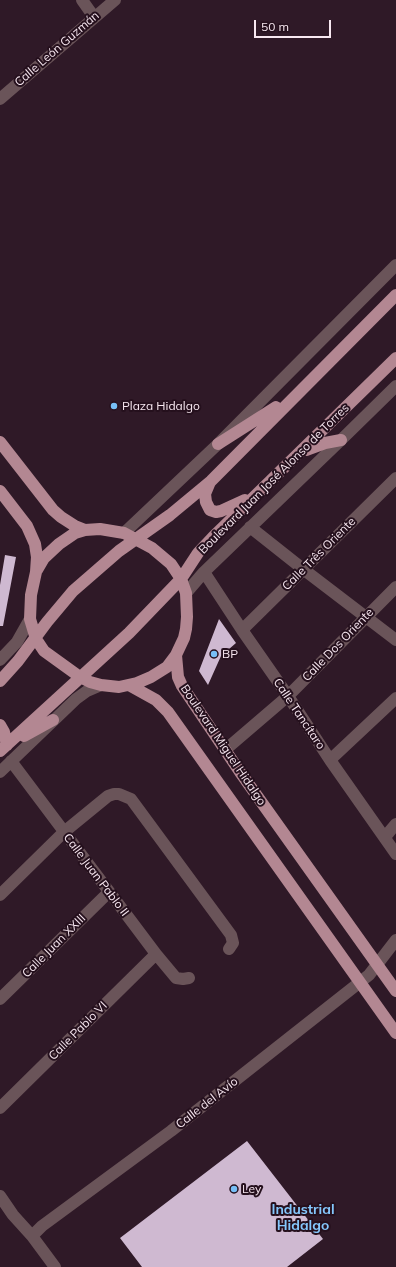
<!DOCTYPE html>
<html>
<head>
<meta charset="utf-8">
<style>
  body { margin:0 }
  #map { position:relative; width:396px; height:1267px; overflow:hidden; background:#2f1927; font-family:Mulish,sans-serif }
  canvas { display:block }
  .scale { position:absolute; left:254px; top:20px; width:77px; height:18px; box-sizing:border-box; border:2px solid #f8e8f1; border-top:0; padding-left:5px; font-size:12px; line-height:14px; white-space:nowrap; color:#f8e8f1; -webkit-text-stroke:3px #25101d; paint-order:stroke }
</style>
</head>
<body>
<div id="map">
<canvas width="396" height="1267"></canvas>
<div class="scale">50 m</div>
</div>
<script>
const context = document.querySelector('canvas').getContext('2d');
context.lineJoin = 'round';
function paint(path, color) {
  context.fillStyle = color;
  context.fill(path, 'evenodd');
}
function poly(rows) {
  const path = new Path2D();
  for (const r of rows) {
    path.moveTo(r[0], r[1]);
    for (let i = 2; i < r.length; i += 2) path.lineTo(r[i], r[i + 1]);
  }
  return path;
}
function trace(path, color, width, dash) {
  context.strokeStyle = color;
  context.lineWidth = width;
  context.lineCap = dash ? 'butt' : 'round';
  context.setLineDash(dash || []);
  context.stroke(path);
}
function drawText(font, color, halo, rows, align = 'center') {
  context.font = font + ' Mulish,sans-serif';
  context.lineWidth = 4;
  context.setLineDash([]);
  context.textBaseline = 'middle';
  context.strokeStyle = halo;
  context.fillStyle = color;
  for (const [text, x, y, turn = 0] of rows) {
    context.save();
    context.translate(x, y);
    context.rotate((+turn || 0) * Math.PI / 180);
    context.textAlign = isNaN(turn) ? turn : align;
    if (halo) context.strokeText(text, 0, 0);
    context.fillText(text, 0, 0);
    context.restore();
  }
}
const building = poly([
  [5,555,16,557,3,626,0,626,0,585],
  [219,619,236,643,221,656,208,685,199,671],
  [247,1141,323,1239,287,1267,142,1267,120,1238]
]);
const minor = poly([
  [82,0,94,17],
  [0,99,115,0],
  [250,527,303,569,396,640],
  [124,533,218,444,396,265],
  [204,572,242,630,288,696,330,760,396,854],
  [186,593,204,572,341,440,396,386],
  [242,630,396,478],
  [0,660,17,642,30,619],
  [225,750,288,696,396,587],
  [330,760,396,698],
  [11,761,156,954,176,978,183,979,189,978],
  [0,772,76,699,87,691,101,685],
  [385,837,396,824],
  [0,895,64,832,108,796,114,794,119,794,131,799,231,935,233,943,229,949],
  [0,999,109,892],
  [0,1108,156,954],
  [0,1196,13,1215,32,1236,55,1267],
  [32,1236,42,1226,171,1131,369,975,396,940]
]);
const major = poly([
  [0,442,53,510,61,517,75,526,85,530,100,529,124,533,152,548,171,564,181,579,186,593,187,617,186,629,184,638,176,655,178,677,182,686,240,772,396,991],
  [218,444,276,407],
  [306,450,325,443,341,440],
  [210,482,205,494,206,502,210,510,216,512,221,511,245,500],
  [0,491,27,526,35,544,37,557,36,572,31,595,30,619,36,639,44,651,80,677,90,682,101,685,119,687,137,683,151,677,167,667,176,655],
  [37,570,44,558,59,544,75,533,85,530],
  [0,681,18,661,47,622,73,591,119,551,170,515,211,481,396,295],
  [129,685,156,700,168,712,396,1033],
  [0,725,4,732,7,745],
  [24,736,53,720],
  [0,751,129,633,181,579,198,553,213,537,396,358]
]);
const markers = [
  [114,406,4,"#77bff7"],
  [214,654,4,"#77bff7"],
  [234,1189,4,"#77bff7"]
];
const streetNames = [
  ["Calle León Guzmán",57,49,-41],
  ["Boulevard Juan José Alonso de Torres",274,479,-45],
  ["Calle Três Oriente",319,554,-45],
  ["Calle Dos Oriente",338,645,-46],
  ["Calle Tancítaro",299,714,56],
  ["Boulevard Miguel Hidalgo",223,745,56],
  ["Calle Juan Pablo II",96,875,53],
  ["Calle Juan XXIII",54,946,-45],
  ["Calle Pablo VI",78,1031,-45],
  ["Calle del Avío",207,1103,-38]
];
const poiNames = [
  ["Plaza Hidalgo",122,406],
  ["BP",222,654],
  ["Ley",242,1189]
];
const quarterNames = [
  ["Industrial",303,1210],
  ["Hidalgo",303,1226]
];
paint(building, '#cfb9d1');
trace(minor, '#6a5459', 12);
trace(major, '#b38792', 12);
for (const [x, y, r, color] of markers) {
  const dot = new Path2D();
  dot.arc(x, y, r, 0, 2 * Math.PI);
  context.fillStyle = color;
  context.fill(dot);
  trace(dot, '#25101d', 1.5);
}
drawText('12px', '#f8e8f1', '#25101d', streetNames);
drawText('12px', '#f8e8f1', '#25101d', poiNames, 'left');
drawText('bold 14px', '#85c7fc', '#25101d', quarterNames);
</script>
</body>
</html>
